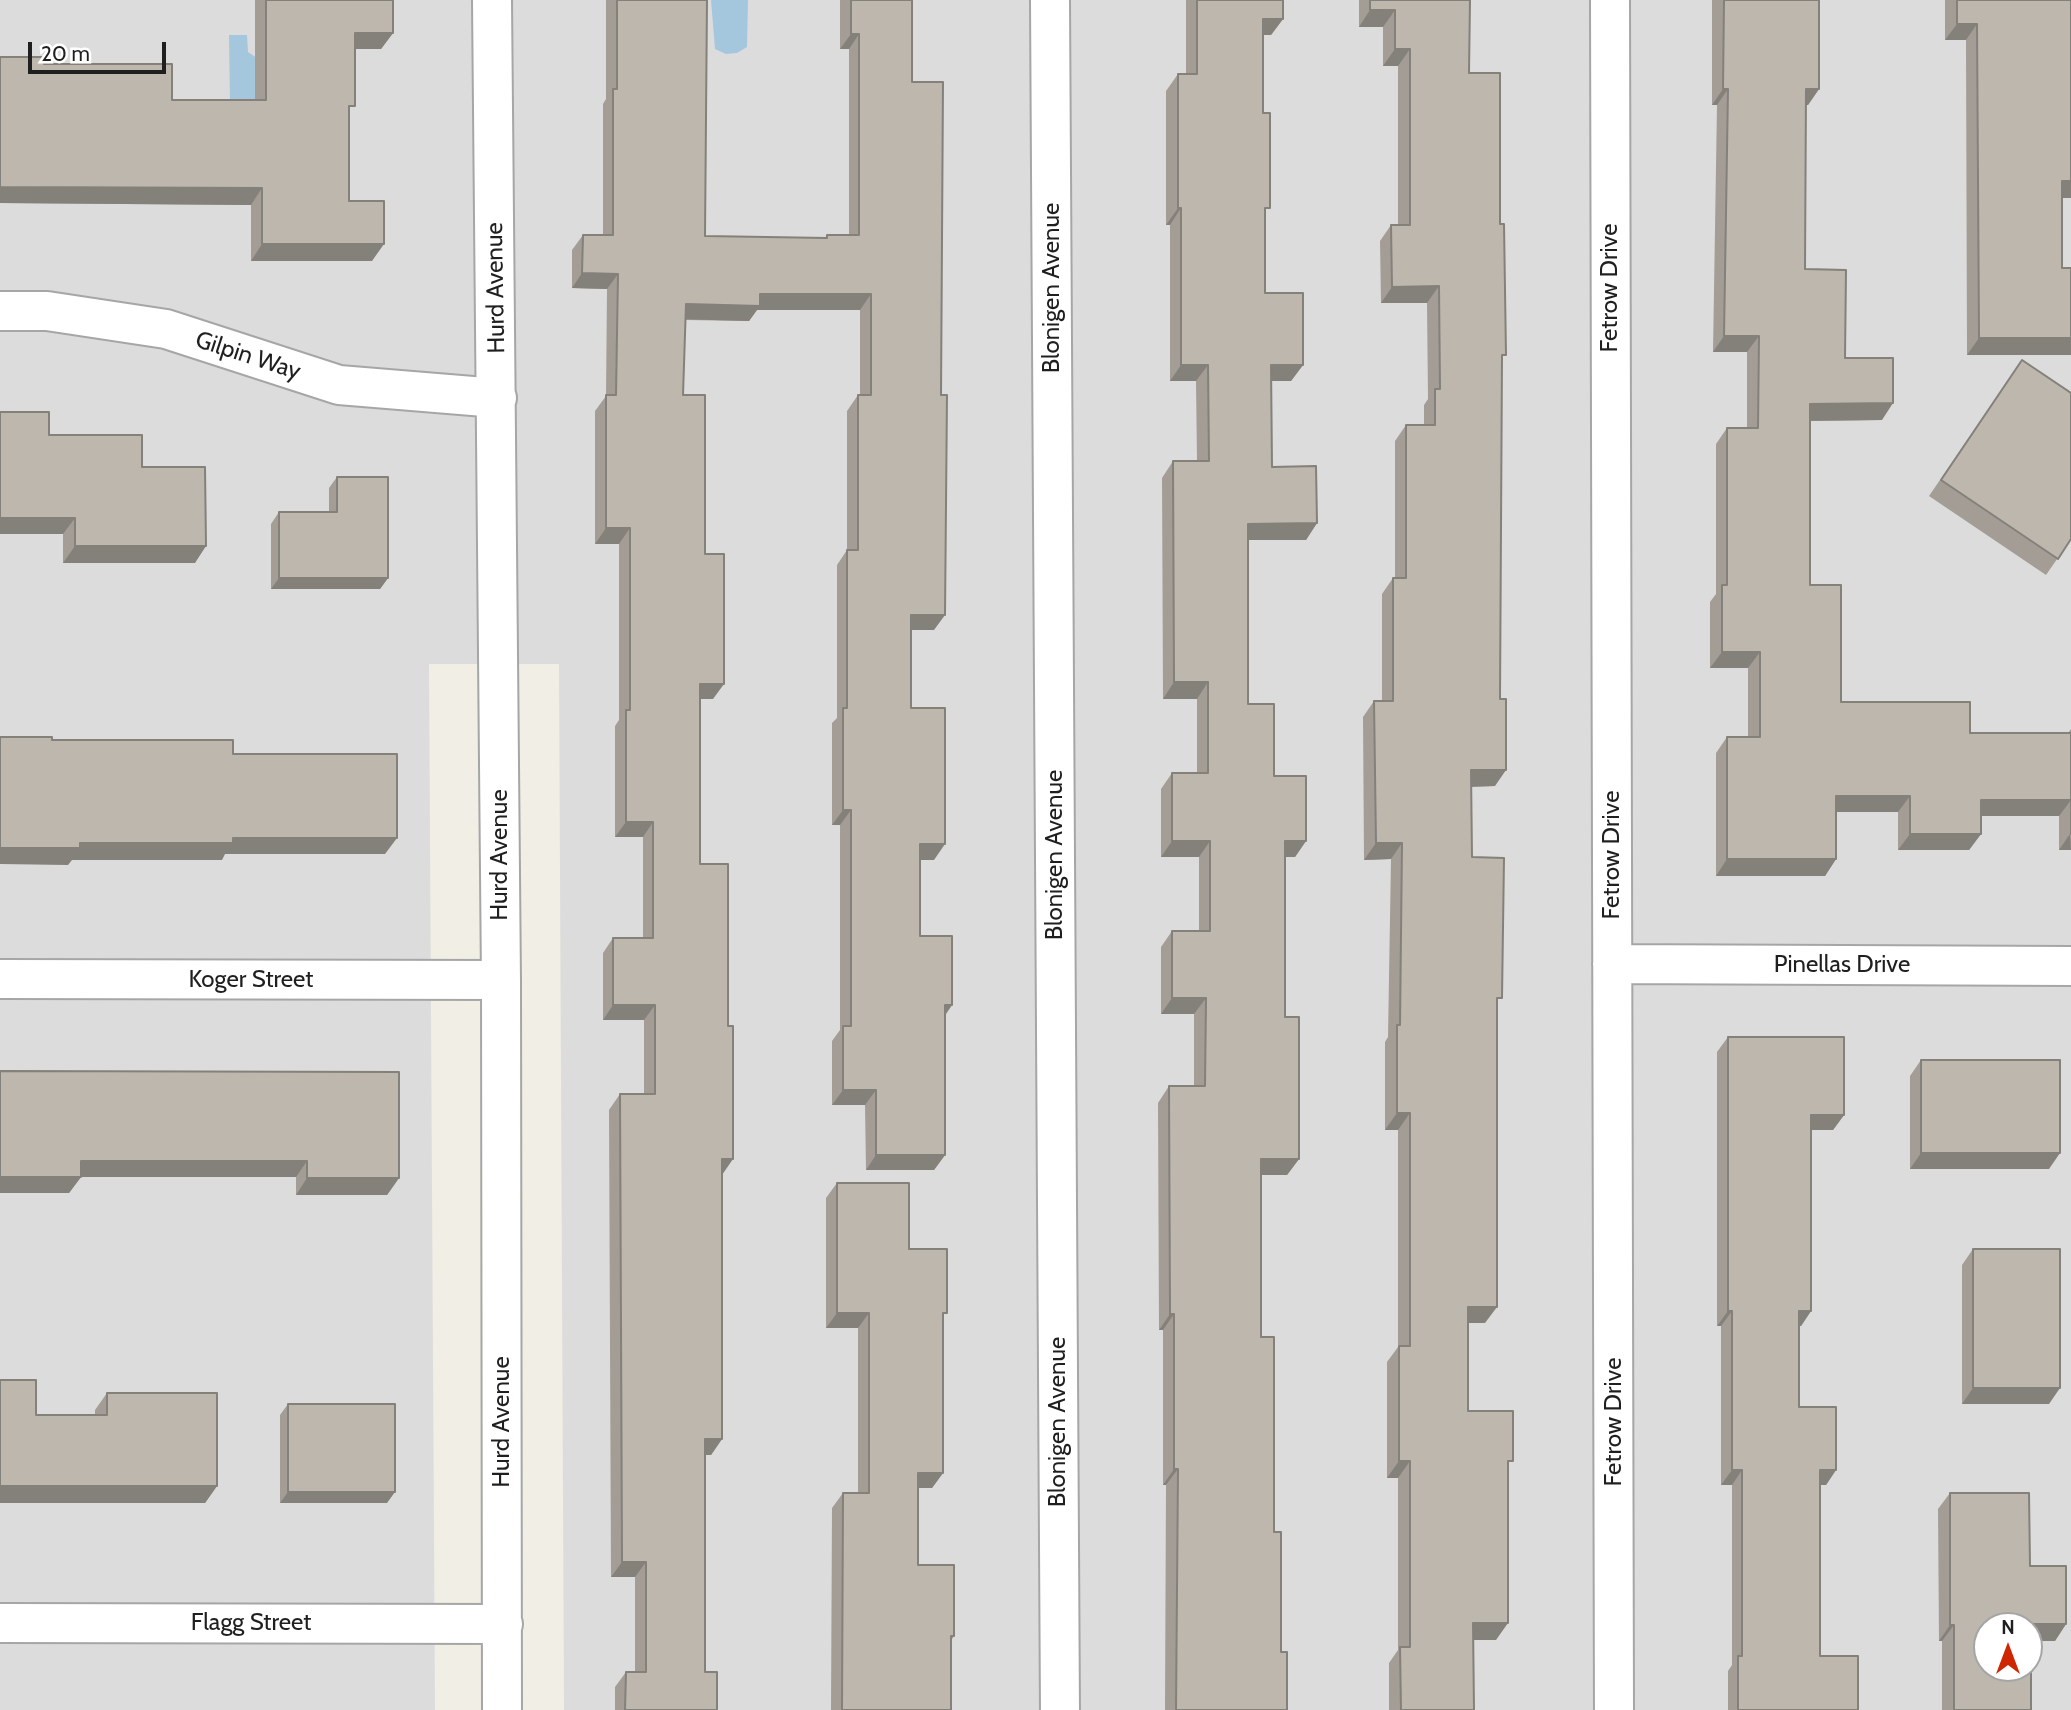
<!DOCTYPE html>
<html>
<head>
<meta charset="utf-8">
<style>
  body { margin:0 }
  #map { position:relative; width:2071px; height:1710px; overflow:hidden; background:#f0eee5; font-family:Cabin,sans-serif }
  canvas { display:block }
  .north { position:absolute; left:1973px; top:1612px; width:70px; height:70px; box-sizing:border-box; background:#fff; border:2px solid #a5a5a5; border-radius:50%; rotate:0deg; font-size:19px; font-weight:700; line-height:28px; text-align:center; color:#1f1f1f }
  .north::after { content:''; display:block; margin:auto; width:24px; height:32px; background:#ce2600; clip-path:polygon(50% 0,100% 100%,50% 72%,0 100%) }
  .scale { position:absolute; left:28px; top:42px; width:138px; height:32px; box-sizing:border-box; border:4px solid #1f1f1f; border-top:0; padding-left:9px; font-size:21px; line-height:24px; white-space:nowrap; color:#1f1f1f; -webkit-text-stroke:5px #fff; paint-order:stroke }
</style>
</head>
<body>
<div id="map">
<canvas width="2071" height="1710"></canvas>
<div class="north">N</div>
<div class="scale">20 m</div>
</div>
<script>
const context = document.querySelector('canvas').getContext('2d');
context.lineJoin = 'round';
function paint(path, color) {
  context.fillStyle = color;
  context.fill(path, 'evenodd');
}
function poly(rows) {
  const path = new Path2D();
  for (const r of rows) {
    path.moveTo(r[0], r[1]);
    for (let i = 2; i < r.length; i += 2) path.lineTo(r[i], r[i + 1]);
  }
  return path;
}
function trace(path, color, width, dash) {
  context.strokeStyle = color;
  context.lineWidth = width;
  context.lineCap = dash ? 'butt' : 'round';
  context.setLineDash(dash || []);
  context.stroke(path);
}
function drawText(font, color, halo, rows, align = 'center') {
  context.font = font + ' Cabin,sans-serif';
  context.lineWidth = 5;
  context.setLineDash([]);
  context.textBaseline = 'middle';
  context.strokeStyle = halo;
  context.fillStyle = color;
  for (const [text, x, y, turn = 0] of rows) {
    context.save();
    context.translate(x, y);
    context.rotate((+turn || 0) * Math.PI / 180);
    context.textAlign = isNaN(turn) ? turn : align;
    if (halo) context.strokeText(text, 0, 0);
    context.fillText(text, 0, 0);
    context.restore();
  }
}
const residential = poly([
  [0,0,2071,0,2071,1710,564,1710,559,664,429,664,435,1710,0,1710],
  [1987,1626,2029,1626,2029,1668,1987,1668]
]);
const water = poly([
  [711,0,748,0,747,47,737,53,726,54,715,49],
  [229,35,247,35,248,52,257,58,264,107,230,105]
]);
const minor = poly([
  [492,0,501,980,502,1710],
  [1050,0,1060,1710],
  [1610,0,1614,1710],
  [0,311,47,311,166,329,339,385,497,398],
  [1612,964,2071,966],
  [0,979,501,980],
  [0,1623,503,1624]
]);
const wall = poly([
  [255,0,393,0,393,33,381,49,355,49,349,113,349,201,372,261,251,261,251,205,0,203,0,57,44,64,172,100,255,100],
  [606,0,707,0,705,236,825,238,827,235,849,235,849,49,840,49,840,0,912,0,912,82,934,630,911,630,911,708,934,860,920,860,920,936,952,1005,945,1016,945,1155,934,1170,866,1170,865,1105,832,1105,832,1041,840,1030,840,825,832,825,832,723,837,718,837,565,847,550,847,411,858,395,860,395,860,310,757,310,749,321,685,320,683,395,705,554,713,699,700,699,700,864,722,1175,722,1439,711,1455,705,1455,705,1672,717,1710,615,1710,615,1687,626,1672,635,1672,635,1577,611,1577,609,1110,620,1094,644,1094,644,1020,603,1020,603,953,613,938,643,938,643,837,615,837,615,726,619,720,619,544,595,544,595,411,606,396,607,289,572,288,572,250,583,235,603,235,603,104,606,99],
  [1186,0,1283,0,1283,19,1271,35,1263,35,1265,293,1303,365,1291,381,1272,381,1272,467,1317,523,1306,540,1248,540,1248,704,1274,776,1306,841,1295,857,1285,857,1285,1017,1299,1159,1287,1175,1261,1175,1261,1337,1281,1652,1287,1710,1165,1710,1166,1485,1163,1485,1163,1330,1159,1330,1158,1103,1169,1086,1194,1086,1194,1014,1161,1014,1161,947,1172,931,1199,931,1199,857,1161,857,1161,789,1172,773,1197,773,1197,699,1163,699,1162,478,1173,461,1197,461,1196,381,1170,381,1170,225,1166,225,1166,91,1178,74,1186,74],
  [1359,0,1470,0,1469,73,1500,224,1502,361,1495,786,1471,787,1472,857,1497,1005,1485,1323,1468,1323,1468,1411,1508,1469,1496,1640,1473,1640,1474,1710,1389,1710,1389,1663,1398,1650,1398,1478,1387,1478,1387,1362,1398,1347,1398,1130,1385,1130,1385,1042,1388,1037,1391,859,1364,860,1363,717,1374,701,1382,701,1382,594,1393,578,1395,578,1395,441,1406,425,1424,425,1424,405,1428,399,1427,303,1381,303,1380,241,1391,225,1398,225,1398,66,1383,66,1383,27,1359,27],
  [1712,0,1819,0,1819,89,1808,105,1806,105,1805,269,1845,358,1882,420,1810,421,1810,585,1841,702,1970,733,2068,733,2071,729,2071,850,2059,850,2059,816,1981,816,1981,834,1969,850,1898,850,1898,812,1836,812,1836,859,1825,876,1716,876,1716,753,1727,737,1748,737,1748,668,1710,668,1710,602,1716,594,1716,444,1727,428,1747,428,1747,352,1713,352,1717,105,1712,105],
  [1945,0,2071,0,2071,198,2062,198,2062,268,2071,355,1967,355,1966,40,1945,40],
  [2022,360,2071,539,2046,575,1929,496],
  [49,435,142,467,195,563,63,563,63,534,0,534],
  [337,477,388,578,380,589,271,589,271,524,279,512,329,512,329,488],
  [1728,1037,1844,1115,1833,1130,1811,1130,1811,1311,1801,1326,1799,1326,1799,1407,1836,1470,1826,1485,1820,1485,1820,1656,1858,1710,1728,1710,1728,1671,1732,1665,1732,1485,1721,1485,1721,1326,1717,1326,1717,1052],
  [1921,1060,2049,1169,1910,1169,1910,1076],
  [0,1071,399,1178,387,1195,296,1195,296,1177,81,1177,69,1193,0,1193],
  [837,1183,909,1249,943,1318,943,1473,932,1488,918,1488,918,1565,954,1636,951,1641,951,1710,831,1710,832,1508,843,1493,858,1493,858,1328,826,1328,826,1198],
  [1973,1249,2049,1404,1962,1404,1962,1265],
  [107,1393,217,1486,205,1503,0,1503,36,1415,95,1415,95,1410],
  [288,1404,387,1503,280,1503,280,1415],
  [1950,1493,2030,1566,2066,1624,2055,1641,2031,1641,2031,1710,1942,1710,1942,1641,1939,1641,1938,1509]
]);
const shadedWall = poly([
  [1370,10,1395,10,1383,27,1359,27],
  [1263,19,1283,19,1271,35,1251,35],
  [1957,24,1977,24,1966,40,1945,40],
  [355,33,393,33,381,49,343,49],
  [851,34,859,34,849,49,840,49],
  [1395,49,1410,49,1398,66,1383,66],
  [1723,89,1728,89,1717,105,1712,105],
  [1806,89,1819,89,1808,105,1795,105],
  [2062,181,2071,181,2071,198,2051,198],
  [0,187,262,188,251,205,0,203],
  [1178,208,1181,208,1170,225,1166,225],
  [262,244,384,244,372,261,251,261],
  [582,273,618,274,607,289,572,288],
  [1439,286,1427,303,1381,303,1392,287],
  [760,294,871,294,860,310,757,310,749,321,675,319,686,304],
  [1724,336,1759,336,1747,352,1713,352],
  [1979,338,2071,338,2071,355,1967,355],
  [1181,365,1208,365,1196,381,1170,381],
  [1271,365,1303,365,1291,381,1260,381],
  [1893,403,1882,420,1799,421,1810,404],
  [0,518,75,518,63,534,0,534],
  [1317,523,1306,540,1237,540,1248,524],
  [606,528,630,528,619,544,595,544],
  [75,546,206,546,195,563,63,563],
  [279,578,388,578,380,589,271,589],
  [911,615,945,615,934,630,900,630],
  [1722,652,1760,652,1748,668,1710,668],
  [1174,682,1208,682,1197,699,1163,699],
  [700,684,724,684,713,699,689,699],
  [1471,770,1506,770,1495,786,1460,787],
  [1836,796,1910,796,1898,812,1825,812],
  [1981,800,2071,800,2059,816,1969,816],
  [843,810,851,810,840,825,832,825],
  [626,822,653,822,643,837,615,837],
  [1910,834,1981,834,1969,850,1898,850],
  [2070,834,2071,850,2059,850],
  [233,838,397,838,385,854,225,854,222,860,72,860,68,865,0,864,0,848,80,843],
  [1172,841,1210,841,1199,857,1161,857],
  [1285,841,1306,841,1295,857,1273,857],
  [1376,843,1402,843,1391,859,1364,860],
  [920,844,945,844,934,860,909,860],
  [1727,859,1836,859,1825,876,1716,876],
  [1172,998,1206,998,1194,1014,1161,1014],
  [613,1005,655,1005,644,1020,603,1020],
  [945,1005,952,1005,941,1020],
  [843,1090,876,1090,865,1105,832,1105],
  [1397,1113,1410,1113,1398,1130,1385,1130],
  [1811,1115,1844,1115,1833,1130,1801,1130],
  [1921,1153,2060,1153,2049,1169,1910,1169],
  [876,1155,945,1155,934,1170,866,1170],
  [722,1159,733,1159,722,1175],
  [1261,1159,1299,1159,1287,1175,1249,1175],
  [81,1161,307,1161,296,1177,81,1177,69,1193,0,1193,0,1177],
  [307,1178,399,1178,387,1195,296,1195],
  [1468,1307,1497,1307,1485,1323,1456,1323],
  [1728,1311,1732,1311,1721,1326,1717,1326],
  [1799,1311,1811,1311,1801,1326,1788,1326],
  [837,1313,869,1313,858,1328,826,1328],
  [1170,1314,1174,1314,1163,1330,1159,1330],
  [1973,1388,2060,1388,2049,1404,1962,1404],
  [705,1439,722,1439,711,1455,695,1455],
  [1399,1461,1410,1461,1398,1478,1387,1478],
  [1174,1469,1178,1469,1166,1485,1163,1485],
  [1732,1470,1742,1470,1732,1485,1721,1485],
  [1820,1470,1836,1470,1826,1485,1810,1485],
  [918,1473,943,1473,932,1488,907,1488],
  [0,1486,217,1486,205,1503,0,1503],
  [288,1492,395,1492,387,1503,280,1503],
  [622,1562,646,1562,635,1577,611,1577],
  [1473,1623,1508,1623,1496,1640,1461,1640],
  [2031,1624,2066,1624,2055,1641,2029,1641],
  [1950,1625,1954,1625,1942,1641,1939,1641]
]);
const building = poly([
  [266,0,393,0,393,33,355,33,355,106,349,106,349,201,384,201,384,244,262,244,262,188,0,187,0,57,44,57,44,64,172,64,172,100,266,100,266,0],
  [617,0,707,0,705,236,827,238,827,235,859,235,859,34,851,34,851,0,912,0,912,82,943,82,941,395,947,395,945,615,911,615,911,708,945,708,945,844,920,844,920,936,952,936,952,1005,945,1005,945,1155,876,1155,876,1090,843,1090,843,1026,851,1026,851,810,843,810,843,708,847,708,847,550,858,550,858,395,871,395,871,294,760,294,760,306,686,304,683,395,705,395,705,554,724,554,724,684,700,684,700,864,728,864,728,1026,733,1026,733,1159,722,1159,722,1439,705,1439,705,1672,717,1672,717,1710,625,1710,626,1672,646,1672,646,1562,622,1562,620,1094,655,1094,655,1005,613,1005,613,938,653,938,653,822,626,822,626,710,630,710,630,528,606,528,606,395,616,395,618,274,582,273,583,235,613,235,613,89,617,89,617,0],
  [1197,0,1283,0,1283,19,1263,19,1263,113,1270,113,1270,208,1265,208,1265,293,1303,293,1303,365,1271,365,1272,467,1316,466,1317,523,1248,524,1248,704,1274,704,1274,776,1306,776,1306,841,1285,841,1285,1017,1299,1017,1299,1159,1261,1159,1261,1337,1274,1337,1274,1532,1281,1532,1281,1652,1287,1652,1287,1710,1176,1710,1178,1469,1174,1469,1174,1314,1170,1314,1169,1086,1205,1086,1206,998,1172,998,1172,931,1210,931,1210,841,1172,841,1172,773,1208,773,1208,682,1174,682,1173,461,1209,461,1208,365,1181,365,1181,208,1178,208,1178,74,1197,74,1197,0],
  [1370,0,1470,0,1469,73,1500,73,1500,224,1504,224,1506,355,1502,355,1500,699,1506,699,1506,770,1471,770,1472,857,1504,858,1502,998,1497,998,1497,1307,1468,1307,1468,1411,1513,1411,1513,1461,1508,1461,1508,1623,1473,1623,1474,1710,1401,1710,1400,1647,1410,1647,1410,1461,1399,1461,1399,1346,1410,1346,1410,1113,1397,1113,1397,1025,1400,1025,1402,843,1376,843,1374,701,1393,701,1393,578,1406,578,1406,425,1435,425,1435,389,1440,389,1439,286,1392,287,1391,225,1410,225,1410,49,1395,49,1395,10,1370,10,1370,0],
  [1724,0,1819,0,1819,89,1806,89,1805,269,1846,270,1845,358,1893,358,1893,403,1810,404,1810,585,1841,585,1841,702,1970,702,1970,733,2071,733,2071,834,2071,800,1981,800,1981,834,1910,834,1910,796,1836,796,1836,859,1727,859,1727,737,1760,737,1760,652,1722,652,1722,585,1727,585,1727,428,1758,428,1759,336,1724,336,1728,89,1723,89,1724,0],
  [1957,0,2071,0,2071,181,2062,181,2062,268,2071,268,2071,338,1979,338,1977,24,1957,24,1957,0],
  [2022,360,2071,393,2071,539,2058,559,1941,480,2022,360],
  [0,412,49,412,49,435,142,435,142,467,205,467,206,546,75,546,75,518,0,518,0,412],
  [337,477,388,477,388,578,279,578,279,512,337,512,337,477],
  [0,737,52,737,52,740,233,740,233,754,397,754,397,838,233,838,233,843,80,843,80,848,0,848,0,737],
  [1728,1037,1844,1037,1844,1115,1811,1115,1811,1311,1799,1311,1799,1407,1836,1407,1836,1470,1820,1470,1820,1656,1858,1656,1858,1710,1738,1710,1738,1656,1742,1656,1742,1470,1732,1470,1732,1311,1728,1311,1728,1037],
  [1921,1060,2060,1060,2060,1153,1921,1153,1921,1060],
  [0,1071,399,1072,399,1178,307,1178,307,1161,81,1161,81,1177,0,1177,0,1071],
  [837,1183,909,1183,909,1249,947,1249,947,1313,943,1313,943,1473,918,1473,918,1565,954,1565,954,1636,951,1636,951,1710,842,1710,843,1493,869,1493,869,1313,837,1313,837,1183],
  [1973,1249,2060,1249,2060,1388,1973,1388,1973,1249],
  [0,1380,36,1380,36,1415,107,1415,107,1393,217,1393,217,1486,0,1486,0,1380],
  [288,1404,395,1404,395,1492,288,1492,288,1404],
  [1950,1493,2029,1493,2030,1566,2066,1566,2066,1624,2031,1624,2031,1710,1954,1710,1954,1625,1950,1625,1950,1493],
  [1987,1626,2029,1626,2029,1668,1987,1668,1987,1626]
]);
const streetNames = [
  ["Hurd Avenue",496,288,-91],
  ["Blonigen Avenue",1052,288,-90],
  ["Fetrow Drive",1610,288,-90],
  ["Gilpin Way",248,356,18],
  ["Hurd Avenue",500,855,-90],
  ["Blonigen Avenue",1055,855,-90],
  ["Fetrow Drive",1612,855,-90],
  ["Pinellas Drive",1842,965],
  ["Koger Street",251,980],
  ["Hurd Avenue",502,1422,-90],
  ["Blonigen Avenue",1058,1422,-90],
  ["Fetrow Drive",1614,1422,-90],
  ["Flagg Street",251,1623]
];
paint(residential, '#dddcdc');
paint(water, '#a5c7de');
trace(minor, '#a6a6a6', 42);
trace(minor, '#fff', 38);
paint(wall, '#a39d96');
paint(shadedWall, '#84807a');
paint(building, '#bdb7ae');
trace(building, '#84807a', 2);
drawText('24px', '#1f1f1f', '#fff', streetNames);
</script>
</body>
</html>
